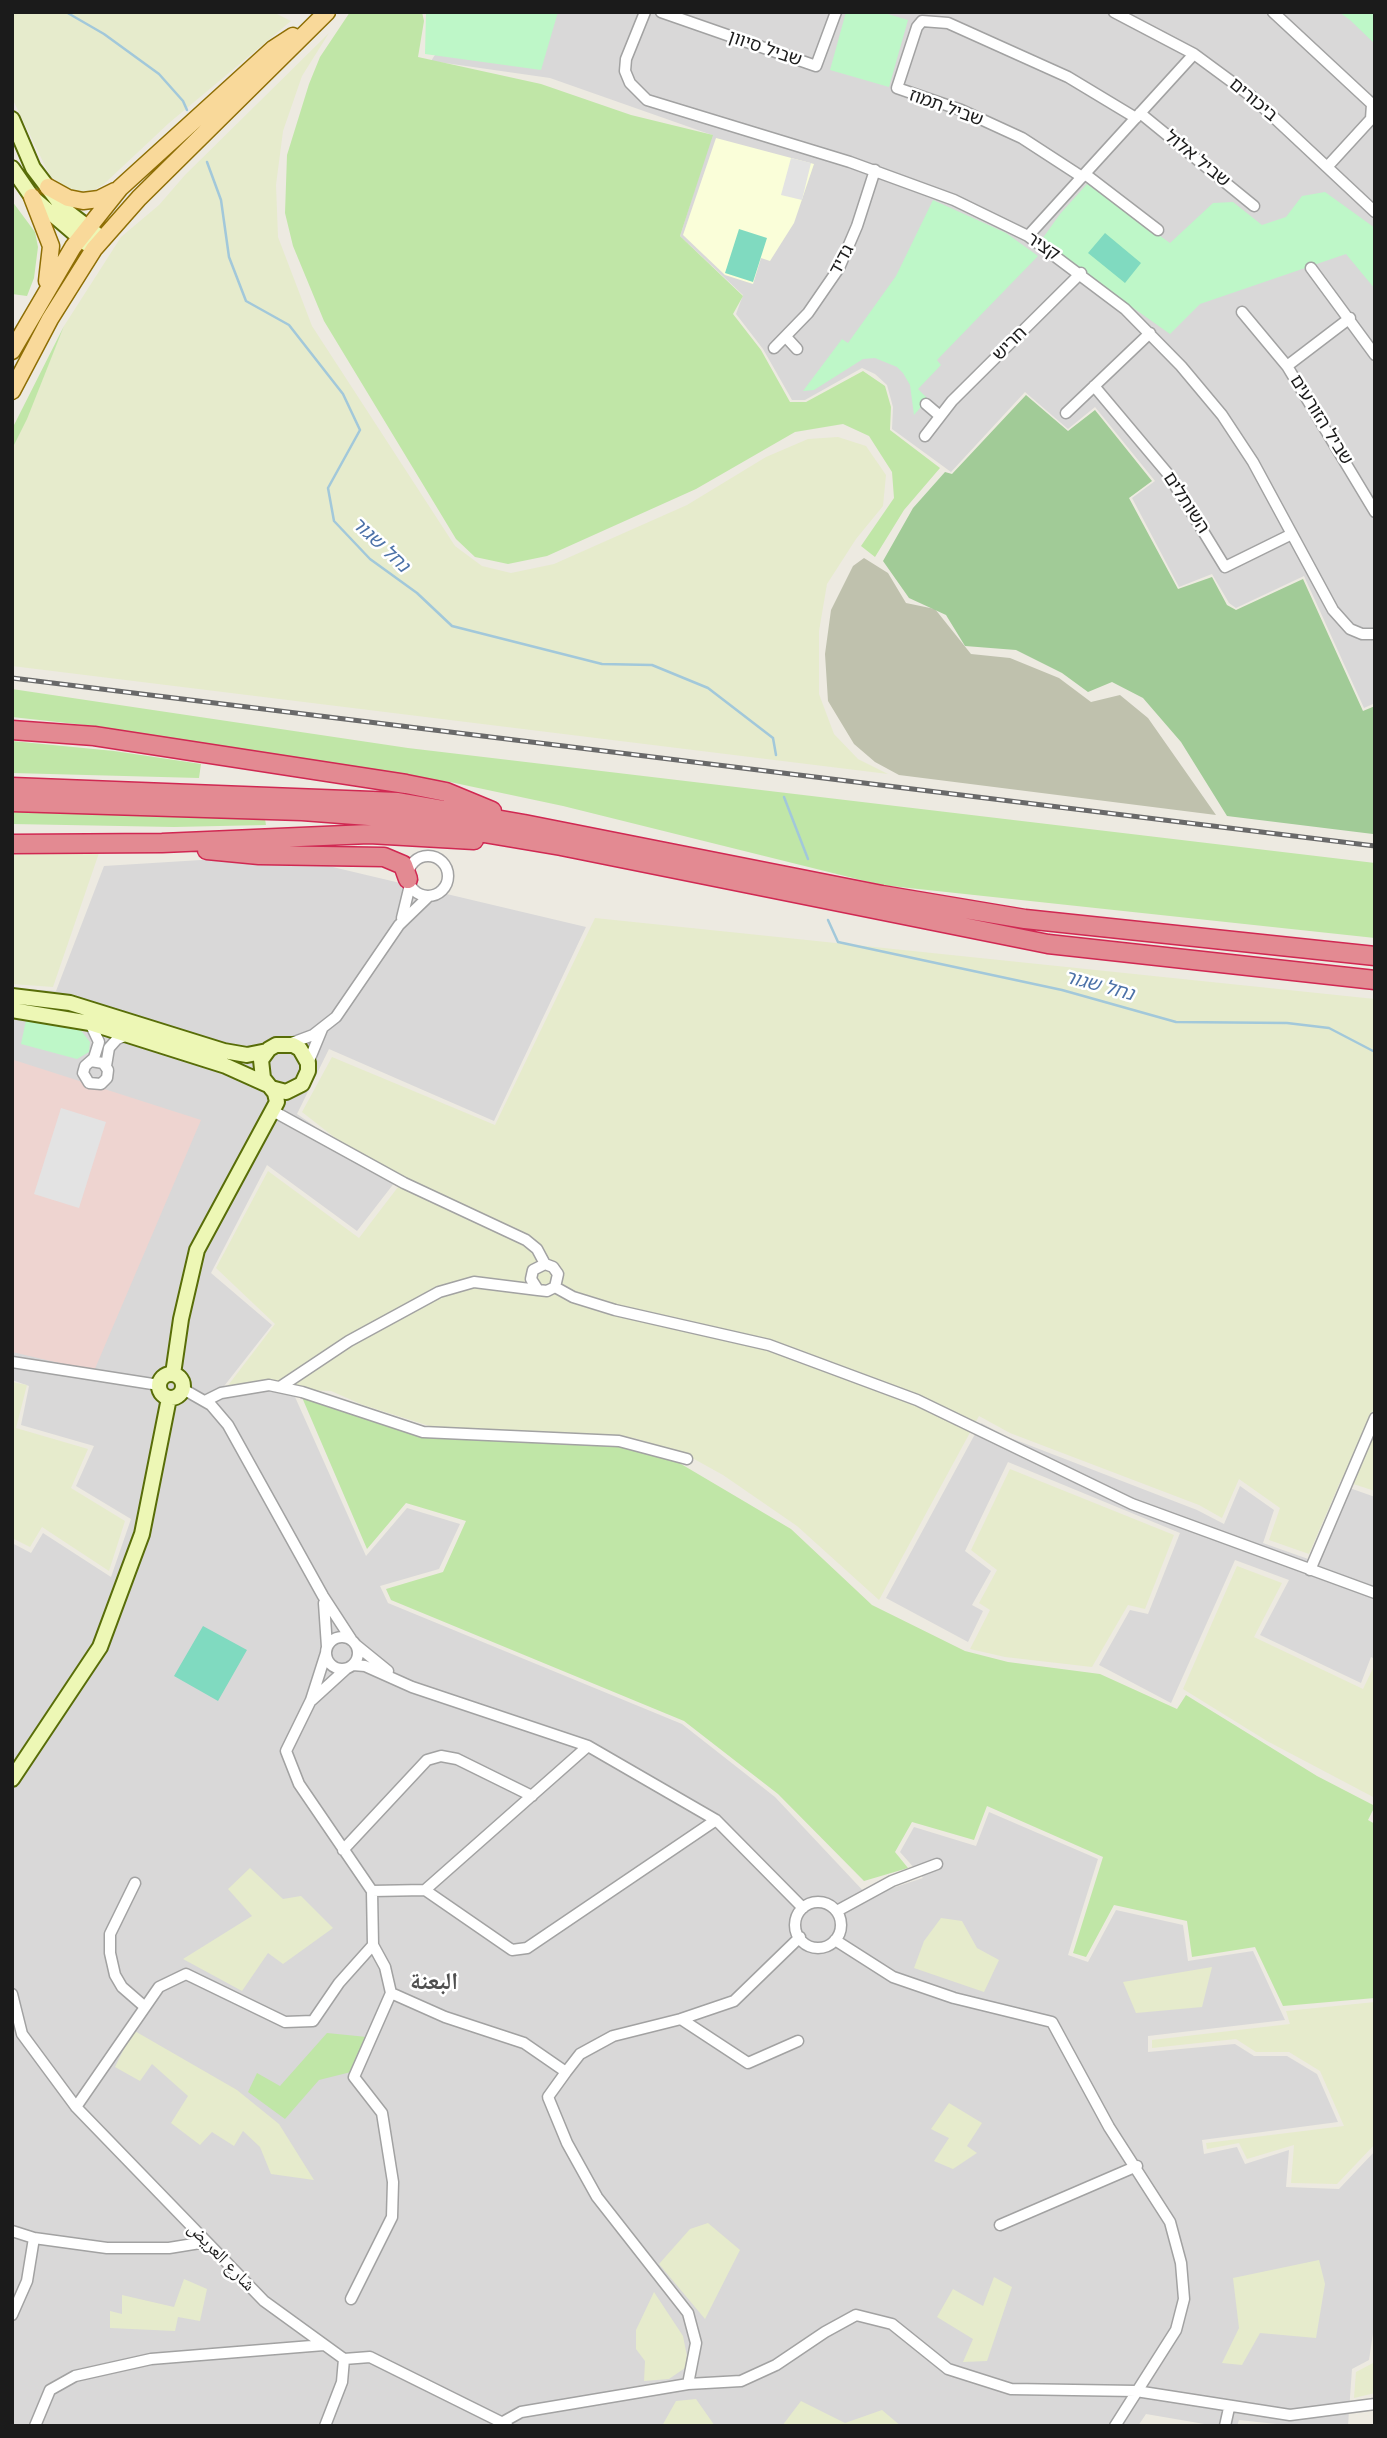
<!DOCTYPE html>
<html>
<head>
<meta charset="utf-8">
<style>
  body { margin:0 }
  #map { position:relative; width:1387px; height:2438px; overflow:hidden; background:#edeae1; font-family:"Fira Sans",sans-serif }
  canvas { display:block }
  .frame { position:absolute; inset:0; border:14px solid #1b1b1b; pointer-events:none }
</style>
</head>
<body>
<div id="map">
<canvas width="1387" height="2438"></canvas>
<div class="frame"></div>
</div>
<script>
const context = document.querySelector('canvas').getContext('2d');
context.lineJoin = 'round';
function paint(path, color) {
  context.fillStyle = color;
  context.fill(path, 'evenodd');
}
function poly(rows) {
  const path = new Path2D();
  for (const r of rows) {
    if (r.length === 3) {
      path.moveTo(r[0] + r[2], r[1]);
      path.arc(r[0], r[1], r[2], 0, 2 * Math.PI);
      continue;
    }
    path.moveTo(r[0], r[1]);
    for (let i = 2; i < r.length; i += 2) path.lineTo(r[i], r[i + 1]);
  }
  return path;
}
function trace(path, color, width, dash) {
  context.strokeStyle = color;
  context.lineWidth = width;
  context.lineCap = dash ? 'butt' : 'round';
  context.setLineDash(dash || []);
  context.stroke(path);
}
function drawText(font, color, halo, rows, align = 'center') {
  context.font = font + ' "Fira Sans","Noto Naskh Arabic","Noto Sans Hebrew",sans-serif';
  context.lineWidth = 5;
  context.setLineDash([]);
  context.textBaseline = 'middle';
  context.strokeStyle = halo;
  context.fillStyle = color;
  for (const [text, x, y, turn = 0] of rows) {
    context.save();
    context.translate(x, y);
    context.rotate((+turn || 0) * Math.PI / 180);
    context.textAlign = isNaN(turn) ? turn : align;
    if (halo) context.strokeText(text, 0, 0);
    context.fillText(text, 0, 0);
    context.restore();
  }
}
const residential = poly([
  [463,12,1375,12,1375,703,1364,708,1304,576,1236,608,1229,603,1212,574,1179,587,1132,498,1155,481,1095,407,1068,429,1025,392,951,472,892,429,893,407,887,385,875,374,862,368,805,400,792,400,763,349,736,314,743,295,680,236,712,135,550,78,431,61],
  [282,855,586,927,494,1121,329,1049,297,1114,395,1182,357,1231,267,1165,211,1273,272,1325,221,1390,291,1388,366,1556,407,1508,460,1524,439,1569,380,1586,388,1603,682,1724,775,1797,868,1896,923,1878,900,1852,914,1827,976,1846,989,1812,1098,1859,1068,1955,1088,1962,1116,1910,1183,1925,1188,1961,1253,1951,1285,2020,1148,2036,1148,2052,1235,2044,1254,2056,1287,2056,1317,2074,1338,2122,1202,2140,1204,2154,1237,2147,1245,2164,1289,2150,1286,2187,1339,2189,1375,2151,1375,2320,1369,2360,1352,2369,1348,2426,1295,2426,1239,2420,1237,2426,1216,2426,1146,2414,1138,2426,12,2426,12,1543,31,1553,43,1533,111,1577,131,1519,76,1486,94,1446,21,1425,29,1386,12,1380,12,988,56,991,104,866],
  [981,1423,1008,1437,1197,1510,1224,1524,1240,1486,1274,1510,1263,1543,1311,1560,1344,1486,1375,1497,1375,1659,1371,1657,1361,1683,1260,1635,1289,1580,1235,1560,1171,1703,1099,1665,1130,1610,1148,1614,1180,1533,1008,1462,965,1551,991,1571,972,1605,983,1611,968,1642,886,1598]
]);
const commercial = poly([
  [14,1060,201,1120,94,1371,12,1352]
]);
const education = poly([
  [716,138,814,164,794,223,770,261,761,258,753,284,725,275,683,235]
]);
const construction = poly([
  [864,558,888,573,906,603,935,609,971,654,1010,658,1059,678,1091,702,1120,695,1148,718,1216,815,899,775,875,762,854,744,828,701,825,654,831,610,853,566]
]);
const farmland = poly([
  [12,12,273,12,291,21,169,123,104,184,94,190,72,192,50,176,12,98],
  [329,33,302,76,283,131,276,185,278,237,312,326,455,546,482,566,511,573,554,564,687,505,766,457,808,439,838,437,866,446,886,475,883,506,856,539,827,584,819,631,819,694,834,734,858,759,888,774,12,666,12,449,64,326,121,237,159,205,185,175],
  [100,850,53,987,12,984,12,855],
  [595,918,1375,999,1375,1491,1341,1480,1309,1554,1269,1540,1280,1508,1239,1479,1222,1518,1199,1505,1010,1433,979,1416,879,1600,797,1526,723,1475,685,1454,634,1438,439,1429,363,1405,331,1391,226,1388,275,1324,216,1268,268,1171,359,1238,398,1187,302,1112,332,1057,495,1125],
  [12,1382,27,1385,16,1428,88,1449,71,1488,125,1521,109,1571,42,1527,30,1547,12,1538],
  [1010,1469,1174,1535,1145,1609,1128,1605,1092,1667,1005,1657,970,1649,990,1610,979,1603,997,1570,971,1550],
  [1237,1566,1282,1583,1254,1637,1363,1689,1375,1664,1375,1798,1267,1741,1183,1689],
  [250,1868,283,1899,301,1896,333,1928,283,1964,268,1953,242,1991,183,1959,252,1916,228,1889],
  [941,1918,962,1921,977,1948,999,1960,984,1992,914,1968,924,1941],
  [1212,1967,1202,2007,1136,2013,1123,1982],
  [1375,2002,1375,2144,1337,2184,1291,2183,1294,2145,1247,2159,1239,2143,1207,2149,1206,2143,1344,2126,1320,2071,1289,2052,1256,2052,1236,2039,1152,2048,1152,2040,1290,2024,1286,2011],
  [133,2030,237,2090,279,2124,314,2180,271,2174,260,2147,243,2131,234,2146,212,2132,200,2145,171,2123,188,2096,152,2064,140,2081,115,2067],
  [949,2103,982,2123,967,2146,977,2153,953,2169,934,2161,949,2138,931,2129],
  [708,2223,740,2250,705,2319,659,2264,690,2229],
  [1319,2260,1325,2284,1316,2338,1260,2333,1242,2365,1222,2363,1239,2328,1233,2278],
  [994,2277,1012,2287,987,2361,963,2362,973,2339,937,2317,953,2289,983,2306],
  [184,2279,207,2289,200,2321,178,2317,175,2331,110,2328,110,2311,122,2314,122,2295,174,2307],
  [654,2292,683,2336,687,2356,685,2368,669,2379,644,2381,645,2361,636,2349,636,2330],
  [1375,2350,1375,2393,1354,2398,1356,2372,1373,2363],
  [696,2399,715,2426,662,2426,676,2401],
  [801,2401,845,2423,882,2410,901,2426,782,2426]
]);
const grass = poly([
  [350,12,422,12,424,21,418,57,541,84,631,115,713,135,680,236,743,296,733,314,761,350,790,402,806,402,863,371,885,386,891,407,890,430,940,468,904,510,875,557,861,546,894,498,892,472,869,436,843,424,795,432,696,489,547,556,508,564,475,557,456,539,324,321,293,246,285,213,287,155,309,84,320,57],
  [12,201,35,232,38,247,34,278,27,296,12,294],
  [64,326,27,419,12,449,12,429],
  [12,689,408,748,1375,863,1375,938,881,885,563,806,450,782,255,757,103,727,12,717],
  [12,741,114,751,201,764,199,778,12,773],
  [12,809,264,813,266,825,174,827,12,824],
  [301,1395,435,1433,620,1444,676,1461,791,1529,872,1605,965,1651,1008,1662,1100,1674,1177,1709,1186,1695,1317,1776,1375,1806,1368,1820,1375,1824,1375,1998,1283,2006,1255,1947,1192,1957,1187,1921,1114,1905,1086,1957,1073,1953,1103,1857,987,1806,974,1840,912,1822,895,1852,908,1868,864,1881,778,1794,684,1721,391,1600,386,1589,443,1572,466,1521,406,1503,367,1549],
  [327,2033,367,2037,351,2072,319,2080,285,2119,248,2092,257,2073,280,2086]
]);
const forest = poly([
  [1026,395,1068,431,1095,410,1152,481,1129,498,1178,589,1212,577,1227,605,1236,610,1303,579,1363,711,1375,706,1373,834,1227,816,1181,742,1143,698,1112,682,1088,692,1062,673,1016,650,965,646,946,615,909,598,883,561,913,508,945,472,952,474]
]);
const park = poly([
  [426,12,558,12,541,70,425,54],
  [846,12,881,12,908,20,889,87,830,70],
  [1339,12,1375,12,1375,44,1350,20],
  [1087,184,1170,243,1213,203,1233,202,1262,225,1286,217,1302,196,1325,192,1375,228,1375,289,1346,254,1200,304,1170,334,1040,242,1060,214],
  [933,200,1006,233,1038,256,937,360,941,365,918,389,928,399,914,415,910,385,903,373,897,367,875,358,863,359,814,390,803,391,842,339,848,343,896,276],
  [26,1020,79,1028,90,1042,89,1052,77,1059,21,1044]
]);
const pitch = poly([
  [739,229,767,238,753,282,725,273],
  [1105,233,1141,263,1125,283,1088,253],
  [203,1626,247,1650,218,1701,174,1676]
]);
const parking = poly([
  [791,158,811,163,802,200,781,195],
  [61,1108,106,1122,79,1208,34,1194]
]);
const stream = poly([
  [66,12,104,34,159,74,183,101,187,110],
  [207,162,221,200,229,257,246,301,289,325,343,394,360,430,328,488,334,521,370,559,417,593,452,626,602,664,652,665,708,688,773,738,776,755],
  [784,797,808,859],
  [828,920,838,942,1062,990,1176,1022,1287,1023,1329,1028,1375,1052]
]);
const street = poly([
  [645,12,626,59,625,71,630,83,647,100,850,162,954,200,1028,236,1125,309,1181,366,1222,415,1253,462,1333,610,1350,629,1362,634,1375,634],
  [661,12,816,66,836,12],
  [1114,12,1194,54,1251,96,1375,212],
  [1273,12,1372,104,1371,119,1327,167],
  [1140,113,1254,206],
  [1085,174,1158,230],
  [1082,177,1022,138,961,110,897,88,917,27,922,21,948,23,1068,77,1136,118],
  [1028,236,1194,54],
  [1311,268,1375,355],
  [1242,312,1287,366,1375,512],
  [786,337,797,349],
  [774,348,808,313,839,268,857,226,875,170],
  [1287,366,1350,318],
  [1094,386,1168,474,1225,567,1292,534],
  [926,404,940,416],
  [1066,413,1150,333],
  [925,436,952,401,1081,273],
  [428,876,20],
  [402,918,410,885],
  [90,1023,99,1042,94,1058,85,1066,83,1073,89,1083,101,1084,107,1078,108,1070,103,1063,91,1061],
  [289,1044,313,1035,336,1017,399,925,429,896],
  [308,1063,322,1029],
  [106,1066,109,1048,117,1039,127,1035],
  [273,1111,404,1183,526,1240,537,1249,545,1264,553,1267,558,1274,555,1287,547,1291,538,1290,531,1279,533,1270,545,1264],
  [555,1287,573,1297,615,1310,769,1345,917,1400,1132,1504,1375,1593],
  [12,1362,159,1385],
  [280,1387,349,1341,439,1292,474,1282,538,1290],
  [183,1389,211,1405,228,1425,323,1596,351,1639],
  [205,1401,221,1393,269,1385,302,1392,423,1432,619,1441,687,1459],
  [1310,1570,1375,1418],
  [324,1603,327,1647],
  [342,1653,16],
  [356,1645,388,1671],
  [353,1665,365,1666,412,1687,588,1746,716,1820,803,1908],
  [312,1700,346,1669],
  [343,1850,427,1760,441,1756,457,1759,532,1796],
  [135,1883,110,1934,110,1953,115,1975,122,1987,145,2007],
  [425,1890,588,1746],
  [372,1891,425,1890,512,1950,527,1948,716,1820],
  [818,1925,23],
  [837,1911,892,1881,937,1864],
  [835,1940,893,1977,954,1998,1052,2022,1109,2127,1170,2222,1181,2263,1184,2299,1176,2330,1115,2426],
  [391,1993,445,2017,524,2043,566,2072,548,2097,567,2143,597,2197,688,2313,696,2343,688,2384],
  [12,1994,22,2034,76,2107,264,2301,344,2359,370,2357,507,2425],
  [681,2019,748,2063,798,2041],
  [566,2072,580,2054,613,2036,681,2019,734,2001,800,1937],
  [76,2107,159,1987,186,1974,285,2022,313,2021,339,1983,373,1945,372,1891,299,1784,286,1751,311,1700,326,1653],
  [1000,2225,1137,2166],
  [12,2231,34,2238,107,2248,169,2248,206,2242],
  [351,2299,392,2217,393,2182,382,2113,354,2077,391,1993,385,1967,373,1945],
  [12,2315,27,2281,34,2238],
  [503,2422,521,2412,688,2384,741,2381,776,2365,825,2332,856,2315,892,2324,948,2369,1011,2389,1136,2391,1290,2415,1375,2404],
  [35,2426,50,2390,75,2376,151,2359,324,2345],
  [325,2426,342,2382,344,2359],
  [1225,2426,1229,2408]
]);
const secondary = poly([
  [12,119,33,168,64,209,103,239],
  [12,168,32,197,87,244],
  [12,996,70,1003,224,1051,247,1055,267,1051],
  [12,1010,90,1023,226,1066,266,1084],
  [171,1386,12],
  [173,1374,181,1319,197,1250,277,1102,275,1093,263,1078,261,1060,269,1049,276,1045,293,1045,300,1049,308,1063,308,1071,302,1084,286,1092,271,1088],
  [12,1779,100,1647,142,1534,169,1398]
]);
const primary = poly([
  [48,187,68,198,83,201,99,199,115,191],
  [32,197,51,246,47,281],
  [12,351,73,247,120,188,273,49,293,36],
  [12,391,50,319,94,249,139,198,327,12]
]);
const highway = poly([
  [12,730,94,736,406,784,446,792,492,811],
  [12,787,398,802,524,824,882,895,1025,919,1375,956],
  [12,802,302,811,395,818,561,846,1048,944,1375,980],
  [12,844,162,843,369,834,474,840],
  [207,850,259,855,384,857,403,865,408,879]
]);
const rail = poly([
  [12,678,1375,846]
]);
const streetNames = [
  ["שביל סיוון",765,49,19],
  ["ביכורים",1253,100,40],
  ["שביל תמוז",946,108,20],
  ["שביל אלול",1197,159,39],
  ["קציר",1043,247,33],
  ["גדיד",842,260,-62],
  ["חריש",1010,344,-45],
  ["שביל הזורעים",1321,420,58],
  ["השותלים",1186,503,57],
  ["شارع العريض",221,2257,46]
];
const waterNames = [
  ["נחל שגור",380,545,43],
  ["נחל שגור",1099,986,15]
];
const districtNames = [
  ["البعنة",434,1982]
];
paint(residential, '#d9d8d8');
paint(commercial, '#eed4d0');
paint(education, '#fafed9');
paint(construction, '#bfc1ad');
paint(farmland, '#e6ebcc');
paint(grass, '#c0e6a7');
paint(forest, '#a1cb97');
paint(park, '#bef7c8');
paint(pitch, '#80dac0');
paint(parking, '#e3e3e3');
trace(stream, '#a2c8da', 2.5);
trace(street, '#a2a2a2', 13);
trace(secondary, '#586d08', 18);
trace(primary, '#8e6e04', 19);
trace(highway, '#d02852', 21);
trace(street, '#fff', 10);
trace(secondary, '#edf7b5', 14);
trace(primary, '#f9d99a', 16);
trace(highway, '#e38a92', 18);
trace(rail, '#696969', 5);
trace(rail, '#fff', 2.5, [8]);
drawText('18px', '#1b1b1b', '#fff', streetNames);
drawText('italic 19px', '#4b71a7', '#fff', waterNames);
drawText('bold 24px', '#4e4e4e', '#fff', districtNames);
</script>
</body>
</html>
